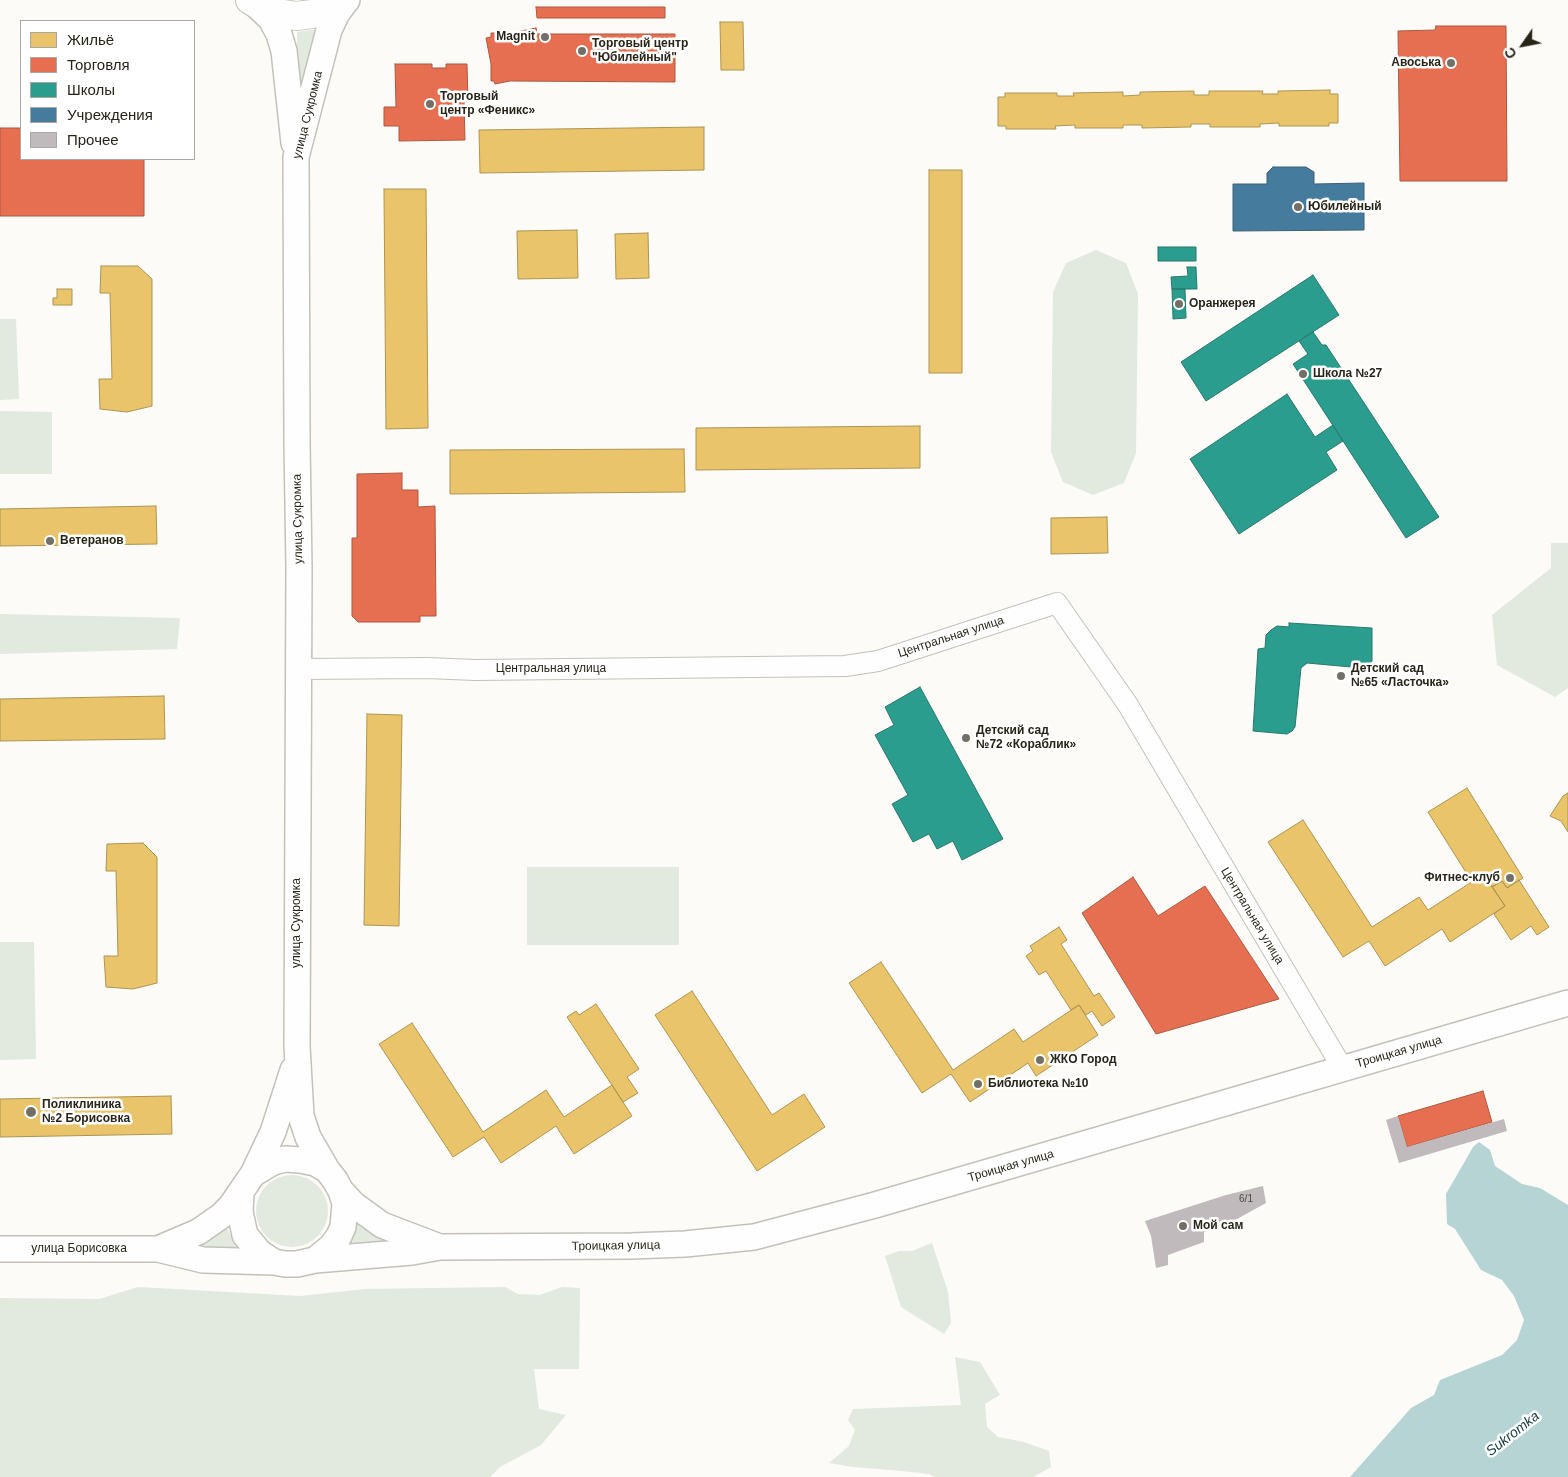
<!DOCTYPE html>
<html>
<head>
<meta charset="utf-8">
<style>
  body { margin:0 }
  #map { position:relative; width:1568px; height:1477px; overflow:hidden; background:#fcfbf7; font-family:Helvetica,sans-serif }
  canvas { display:block }
  .legend { position:absolute; left:20px; top:20px; width:175px; height:140px; box-sizing:border-box; background:#fff; border:1px solid #a9a8a3; margin:0; padding:6px 9px; list-style:none; font-size:15px; color:#282518 }
  .legend li { display:flex; align-items:center; gap:10px; height:25px }
  .legend b { width:25px; border:1px solid #a9a8a3 }
  .north { position:absolute; left:1498px; top:20px; width:50px; height:50px; -webkit-text-stroke:4px #fff; paint-order:stroke; rotate:237deg; font-size:14px; font-weight:700; line-height:20px; text-align:center; color:#282518 }
  .north::after { content:''; display:block; margin:auto; width:18px; height:22px; background:#282518; clip-path:polygon(50% 0,100% 100%,50% 72%,0 100%) }
</style>
</head>
<body>
<div id="map">
<canvas width="1568" height="1477"></canvas>
<ul class="legend">
<li><b style="height:14px;background:#e9c46a"></b>Жильё</li>
<li><b style="height:14px;background:#e76f51"></b>Торговля</li>
<li><b style="height:14px;background:#2a9d8f"></b>Школы</li>
<li><b style="height:14px;background:#457b9d"></b>Учреждения</li>
<li><b style="height:14px;background:#c1babc"></b>Прочее</li>
</ul>
<div class="north">С</div>
</div>
<script>
const context = document.querySelector('canvas').getContext('2d');
context.lineJoin = 'round';
function paint(path, color) {
  context.fillStyle = color;
  context.fill(path, 'evenodd');
}
function poly(rows) {
  const path = new Path2D();
  for (const r of rows) {
    if (r.length === 3) {
      path.moveTo(r[0] + r[2], r[1]);
      path.arc(r[0], r[1], r[2], 0, 2 * Math.PI);
      continue;
    }
    path.moveTo(r[0], r[1]);
    for (let i = 2; i < r.length; i += 2) path.lineTo(r[i], r[i + 1]);
  }
  return path;
}
function trace(path, color, width, dash) {
  context.strokeStyle = color;
  context.lineWidth = width;
  context.lineCap = dash ? 'butt' : 'round';
  context.setLineDash(dash || []);
  context.stroke(path);
}
function drawText(font, color, halo, rows, align = 'center') {
  context.font = font + ' Helvetica,sans-serif';
  context.lineWidth = 5;
  context.setLineDash([]);
  context.textBaseline = 'middle';
  context.strokeStyle = halo;
  context.fillStyle = color;
  for (const [text, x, y, turn = 0] of rows) {
    context.save();
    context.translate(x, y);
    context.rotate((+turn || 0) * Math.PI / 180);
    context.textAlign = isNaN(turn) ? turn : align;
    if (halo) context.strokeText(text, 0, 0);
    context.fillText(text, 0, 0);
    context.restore();
  }
}
const green = poly([
  [319,29,298,115,297,32],
  [1096,250,1126,263,1138,294,1136,453,1124,483,1093,495,1063,482,1051,452,1053,292,1066,263],
  [0,319,16,319,19,399,0,400],
  [0,411,52,412,52,474,0,474],
  [1551,543,1568,543,1568,688,1555,697,1497,665,1492,615,1551,568],
  [0,614,180,618,177,649,0,654],
  [527,867,679,867,679,945,527,945],
  [0,942,34,942,36,1059,0,1060],
  [292,1211,36],
  [357,1223,370,1232,397,1244,349,1247,355,1235],
  [226,1226,239,1252,187,1251],
  [932,1243,948,1292,951,1323,944,1334,901,1307,885,1256,899,1251,912,1251],
  [138,1287,300,1296,365,1289,505,1287,518,1294,540,1295,562,1287,580,1288,579,1369,534,1369,539,1409,566,1415,541,1445,500,1467,490,1477,0,1477,0,1298,99,1299],
  [955,1357,980,1362,1000,1395,985,1404,987,1427,998,1437,1024,1442,1049,1451,1051,1467,1033,1477,935,1477,929,1474,902,1471,853,1467,829,1463,849,1446,855,1430,848,1420,853,1409,961,1405]
]);
const water = poly([
  [1479,1142,1490,1150,1495,1166,1522,1184,1540,1188,1568,1205,1568,1477,1350,1477,1411,1408,1434,1395,1440,1380,1502,1355,1517,1340,1524,1320,1514,1296,1502,1280,1481,1270,1455,1229,1447,1224,1446,1194,1473,1147]
]);
const homes = poly([
  [720,22,743,22,744,70,721,70,720,22],
  [1330,90,1330,94,1338,94,1338,123,1329,123,1329,126,1279,126,1279,123,1260,124,1260,127,1210,127,1210,124,1191,124,1191,127,1142,128,1142,125,1123,125,1123,128,1075,128,1075,125,1055,126,1056,129,1006,129,1006,126,998,126,998,97,1005,97,1005,93,1057,93,1057,96,1074,96,1073,93,1123,92,1123,96,1140,95,1140,92,1194,91,1194,95,1209,95,1209,91,1263,91,1262,94,1278,94,1278,91,1330,90],
  [704,127,704,170,480,173,479,130,704,127],
  [929,170,962,170,962,373,929,373,929,170],
  [384,189,426,189,428,428,386,429,384,189],
  [577,230,578,278,518,279,517,231,577,230],
  [648,233,649,278,616,279,615,234,648,233],
  [101,266,138,266,152,279,152,406,127,412,100,409,99,379,112,379,110,293,100,293,101,266],
  [57,289,72,289,72,305,53,305,53,298,57,298,57,289],
  [920,426,920,468,696,470,696,428,920,426],
  [684,449,685,492,450,494,450,450,684,449],
  [156,506,157,544,0,546,0,509,156,506],
  [1107,517,1108,553,1051,554,1051,518,1107,517],
  [164,696,165,739,0,741,0,699,164,696],
  [367,714,402,715,399,926,364,925,367,714],
  [1467,788,1523,878,1507,888,1502,881,1492,887,1484,874,1472,882,1428,812,1467,788],
  [1568,793,1568,832,1561,821,1550,816,1563,796,1568,793],
  [1303,820,1372,927,1419,897,1428,910,1484,874,1505,906,1450,942,1442,929,1385,966,1369,941,1343,957,1268,842,1303,820],
  [143,843,157,857,157,983,133,989,106,987,104,956,118,956,116,871,106,871,107,844,143,843],
  [1519,880,1549,927,1537,935,1531,926,1511,940,1494,914,1505,906,1492,887,1502,881,1507,888,1519,880],
  [1059,927,1067,940,1061,944,1094,996,1099,993,1115,1017,1102,1026,1092,1011,1086,1015,1079,1005,1071,1010,1046,971,1039,975,1026,956,1033,951,1030,946,1059,927],
  [881,962,953,1070,1014,1029,1023,1042,1079,1005,1098,1035,1036,1076,1028,1063,970,1102,951,1074,922,1093,849,983,881,962],
  [692,991,772,1115,804,1094,825,1127,757,1171,655,1015,692,991],
  [596,1004,639,1069,627,1077,638,1093,623,1102,567,1017,576,1011,579,1015,596,1004],
  [412,1023,483,1132,546,1090,564,1117,612,1085,632,1116,574,1154,556,1126,501,1163,484,1137,453,1157,379,1044,412,1023],
  [171,1096,172,1134,0,1137,0,1099,171,1096]
]);
const shops = poly([
  [536,7,665,7,665,18,537,18,536,7],
  [1436,26,1506,26,1507,181,1400,181,1398,31,1435,30,1436,26],
  [536,28,537,34,675,34,675,82,510,81,495,84,494,81,491,81,491,64,486,38,491,37,491,33,511,33,536,28],
  [395,64,432,64,432,68,446,68,446,64,467,64,468,101,464,101,465,140,399,141,399,126,384,126,384,107,396,107,395,64],
  [0,128,21,128,21,159,144,159,144,216,0,216,0,128],
  [402,473,402,490,418,490,418,507,435,506,436,616,420,616,420,622,358,622,352,616,352,538,357,538,357,474,402,473],
  [1133,877,1158,916,1205,886,1279,999,1156,1034,1082,913,1133,877],
  [1483,1091,1492,1122,1407,1147,1398,1116,1483,1091]
]);
const schools = poly([
  [1158,247,1196,247,1196,261,1158,261,1158,247],
  [1187,267,1196,267,1197,289,1172,289,1171,277,1188,276,1187,267],
  [1313,275,1339,315,1206,401,1181,362,1313,275],
  [1172,289,1185,289,1186,318,1173,319,1172,289],
  [1313,332,1322,345,1326,345,1439,517,1406,538,1293,364,1308,354,1299,341,1313,332],
  [1287,394,1315,437,1333,425,1343,441,1326,452,1337,470,1239,534,1190,459,1287,394],
  [1289,623,1372,628,1372,661,1368,666,1362,668,1307,663,1301,668,1295,727,1292,731,1287,734,1253,731,1258,649,1265,648,1266,635,1271,630,1277,626,1289,627,1289,623],
  [920,687,1003,839,962,860,953,841,937,849,929,834,913,842,892,804,908,795,875,735,894,725,885,707,920,687]
]);
const public = poly([
  [1273,167,1306,167,1314,172,1314,184,1364,183,1364,230,1233,231,1233,184,1267,184,1267,173,1273,167]
]);
const building = poly([
  [1398,1116,1407,1147,1504,1119,1507,1131,1399,1163,1386,1120],
  [1263,1186,1266,1203,1237,1219,1204,1232,1204,1242,1168,1255,1168,1265,1156,1268,1151,1236,1145,1221,1226,1195]
]);
const minor = poly([
  [298,669,427,668,475,670,845,666,878,661,1057,603,1128,705,1343,1069]
]);
const tertiary = poly([
  [254,3,271,19,279,34,284,51,294,143],
  [327,1170,308,1137,301,1116,297,1046,299,568,297,442,296,157,329,30,337,13,347,0],
  [253,1174,273,1132,293,1070],
  [341,1191,353,1204,382,1225,437,1246],
  [241,1193,240,1212,245,1235,260,1253,274,1262],
  [0,1249,158,1249,203,1260,274,1262,285,1264,297,1264,315,1260,332,1246,339,1236,343,1227,345,1203,341,1191,335,1180,327,1170,315,1163,300,1160,285,1159,273,1162,253,1174,231,1206,221,1216,198,1232,158,1249],
  [315,1260,412,1252,440,1247,631,1246,685,1244,754,1237,875,1205,1568,1003]
]);
const secondary = poly([
  [250,0,267,10,282,14,297,16,312,14,326,10,343,0]
]);
const markers = [
  [545,37,5,"#727066"],
  [582,51,5,"#727066"],
  [1451,63,5,"#727066"],
  [430,104,5,"#727066"],
  [1298,207,5,"#727066"],
  [1179,304,5,"#727066"],
  [1303,374,5,"#727066"],
  [50,541,5,"#727066"],
  [1341,676,5,"#727066"],
  [966,738,5,"#727066"],
  [1510,878,5,"#727066"],
  [1040,1060,5,"#727066"],
  [978,1084,5,"#727066"],
  [31,1112,6,"#727066"],
  [1183,1226,5,"#727066"]
];
const numberNames = [
  ["6/1",1246,1199]
];
const poiNames = [
  ["Magnit",535,37,"right"],
  ["Торговый центр",592,44],
  ["\"Юбилейный\"",592,58],
  ["Авоська",1441,63,"right"],
  ["Торговый",440,97],
  ["центр «Феникс»",440,111],
  ["Юбилейный",1308,207],
  ["Оранжерея",1189,304],
  ["Школа №27",1313,374],
  ["Ветеранов",60,541],
  ["Детский сад",1351,669],
  ["№65 «Ласточка»",1351,683],
  ["Детский сад",976,731],
  ["№72 «Кораблик»",976,745],
  ["Фитнес-клуб",1500,878,"right"],
  ["ЖКО Город",1050,1060],
  ["Библиотека №10",988,1084],
  ["Поликлиника",42,1105],
  ["№2 Борисовка",42,1119],
  ["Мой сам",1193,1226]
];
const streetNames = [
  ["улица Сукромка",308,115,-76],
  ["улица Сукромка",298,519,-91],
  ["Центральная улица",951,637,-18],
  ["Центральная улица",551,669],
  ["Центральная улица",1252,916,59],
  ["улица Сукромка",297,923,-90],
  ["Троицкая улица",1399,1052,-16],
  ["Троицкая улица",1011,1166,-16],
  ["Троицкая улица",616,1246,-1],
  ["улица Борисовка",79,1249]
];
const waterNames = [
  ["Sukromka",1513,1434,-38]
];
paint(green, '#e2e9de');
paint(water, '#b7d4d5');
paint(homes, '#e9c46a');
trace(homes, '#af9451', 1);
paint(shops, '#e76f51');
trace(shops, '#ae5940', 1);
paint(schools, '#2a9d8f');
trace(schools, '#29796b', 1);
paint(public, '#457b9d');
trace(public, '#3c6175', 1);
paint(building, '#c1babc');
trace(minor, '#c3c1b9', 22);
trace(tertiary, '#c3c1b9', 28);
trace(secondary, '#c3c1b9', 30);
trace(minor, '#fffefe', 20);
trace(tertiary, '#fffefe', 25);
trace(secondary, '#fffefe', 28);
for (const [x, y, r, color] of markers) {
  const dot = new Path2D();
  dot.arc(x, y, r, 0, 2 * Math.PI);
  context.fillStyle = color;
  context.fill(dot);
  trace(dot, '#fff', 2);
}
drawText('10px', '#4e4a41', null, numberNames);
drawText('bold 12px', '#282518', '#fff', poiNames, 'left');
drawText('12px', '#282518', '#fff', streetNames);
drawText('italic 14px', '#123a3d', '#fff', waterNames);
</script>
</body>
</html>
